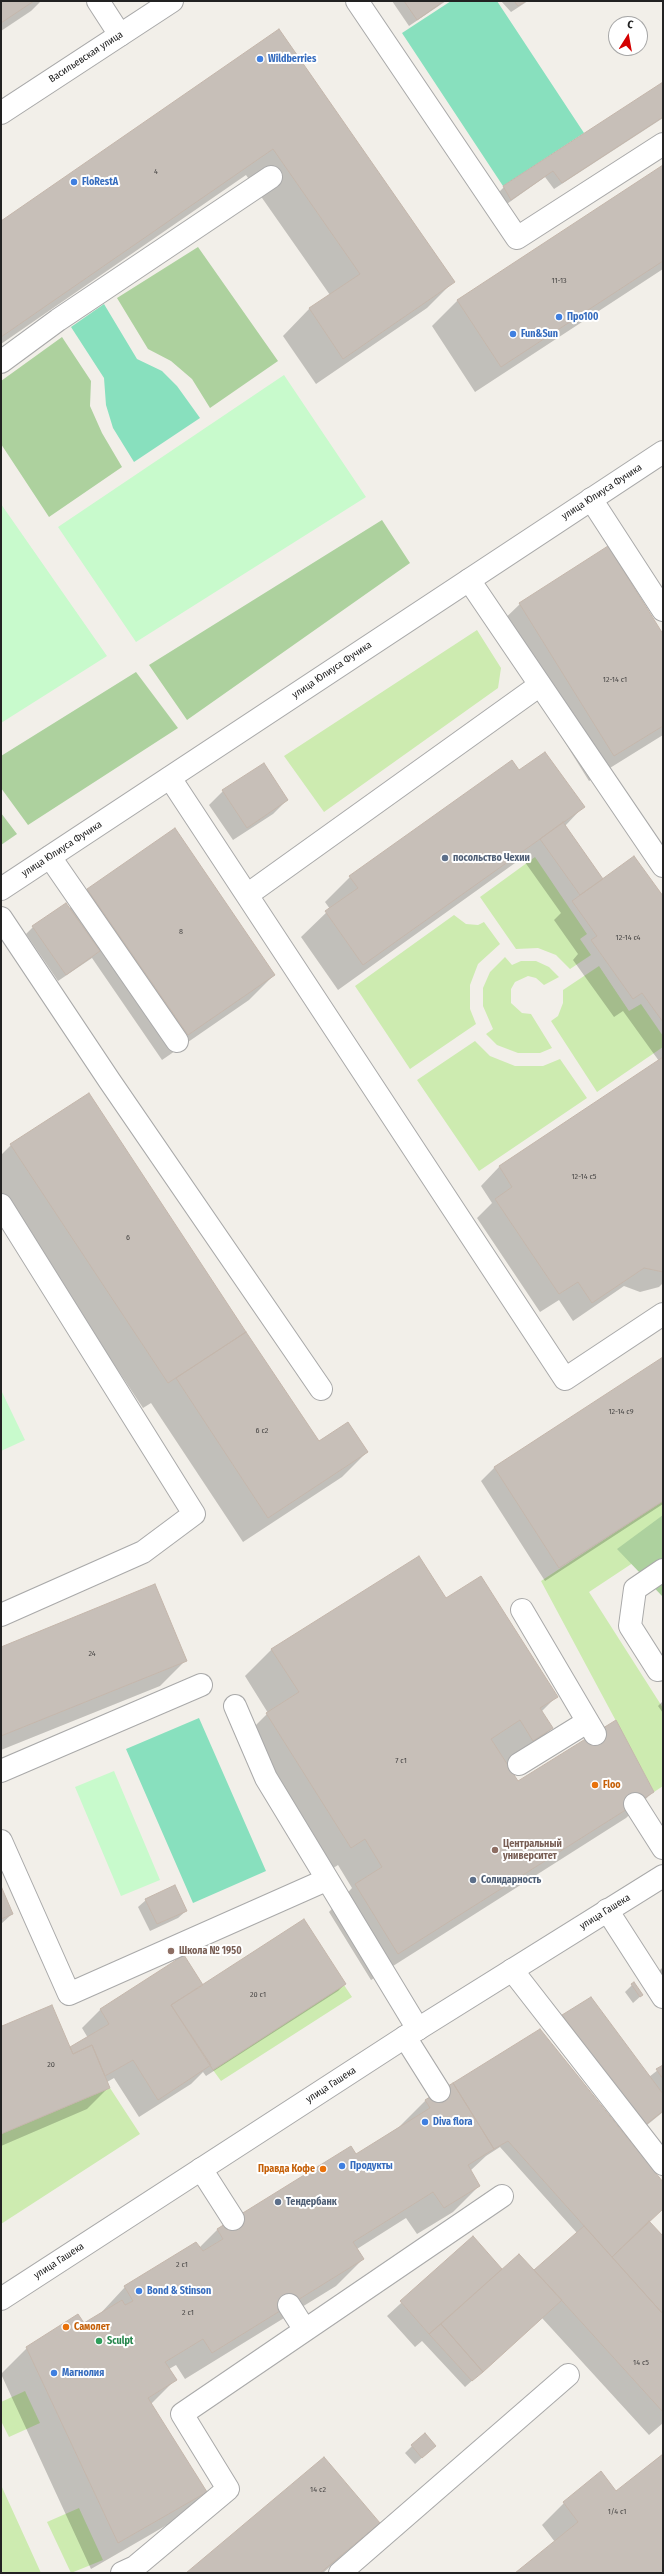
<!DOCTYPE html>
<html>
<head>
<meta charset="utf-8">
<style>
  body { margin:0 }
  #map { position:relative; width:664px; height:2574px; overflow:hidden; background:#f2efe9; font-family:"Fira Sans Condensed",sans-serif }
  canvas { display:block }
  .frame { position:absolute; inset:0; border:2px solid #222; pointer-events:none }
  .north { position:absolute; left:608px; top:16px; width:40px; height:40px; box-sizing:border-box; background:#fff; border:1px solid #a7a7a7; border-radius:50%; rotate:11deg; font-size:11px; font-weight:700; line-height:16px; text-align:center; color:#222 }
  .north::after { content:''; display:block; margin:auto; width:14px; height:18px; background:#d40000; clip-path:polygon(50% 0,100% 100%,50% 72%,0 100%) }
</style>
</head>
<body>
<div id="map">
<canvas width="664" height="2574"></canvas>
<div class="frame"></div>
<div class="north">С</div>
</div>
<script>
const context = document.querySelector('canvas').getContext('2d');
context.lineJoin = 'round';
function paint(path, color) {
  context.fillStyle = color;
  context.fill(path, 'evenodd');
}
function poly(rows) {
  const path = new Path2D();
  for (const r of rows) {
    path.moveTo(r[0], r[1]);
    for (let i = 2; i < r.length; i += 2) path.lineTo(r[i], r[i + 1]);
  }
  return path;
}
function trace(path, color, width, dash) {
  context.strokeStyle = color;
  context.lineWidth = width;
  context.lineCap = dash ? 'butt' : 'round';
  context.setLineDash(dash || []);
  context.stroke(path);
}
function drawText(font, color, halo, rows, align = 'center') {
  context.font = font + ' "Fira Sans Condensed",sans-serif';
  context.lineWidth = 4;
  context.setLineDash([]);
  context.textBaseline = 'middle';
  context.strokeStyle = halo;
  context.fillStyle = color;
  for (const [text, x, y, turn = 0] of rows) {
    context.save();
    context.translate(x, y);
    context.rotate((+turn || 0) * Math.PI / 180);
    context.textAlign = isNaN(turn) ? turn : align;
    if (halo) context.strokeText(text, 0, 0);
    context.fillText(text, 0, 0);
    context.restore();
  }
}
const grass = poly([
  [477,630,501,668,498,688,324,812,284,756],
  [535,857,587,934,580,939,591,955,570,969,556,955,538,948,516,949,480,897],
  [454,915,466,924,478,925,484,922,500,944,478,964,470,985,470,1009,476,1024,410,1069,355,986],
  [505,957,512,965,521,961,536,961,549,967,559,977,544,985,536,978,528,976,515,982,511,989,511,1003,522,1013,531,1014,552,1048,540,1053,518,1053,497,1045,486,1034,493,1029,483,1006,483,988,490,972],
  [599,966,629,1011,641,1004,663,1036,663,1047,597,1092,551,1021,558,1016,563,1003,563,990],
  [475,1041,490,1056,515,1066,543,1066,560,1059,587,1098,479,1171,417,1080],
  [663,1501,663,1543,589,1592,663,1708,663,1786,654,1792,541,1581],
  [344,1985,352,1997,221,2081,213,2070],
  [110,2088,140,2134,1,2224,1,2134],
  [25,2391,40,2423,9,2437,1,2421,1,2402],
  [1,2485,41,2573,3,2573,1,2570],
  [79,2508,103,2560,71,2573,47,2522]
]);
const forest = poly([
  [198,247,278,361,210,408,192,379,171,361,148,349,117,298],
  [62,337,91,381,90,406,102,433,122,467,49,517,1,444,1,381],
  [382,520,410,563,187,720,149,665],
  [136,672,178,728,28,825,1,788,1,756],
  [1,813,17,834,1,845],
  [663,1515,663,1597,617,1549]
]);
const park = poly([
  [284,375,366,497,136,642,58,527],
  [1,504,107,656,1,723],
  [1,1390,25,1440,1,1451],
  [114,1771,160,1880,121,1896,75,1787]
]);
const pitch = poly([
  [451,1,497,1,584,133,503,186,402,33],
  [104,304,137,359,162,371,177,386,200,418,134,462,113,428,106,405,104,378,71,327],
  [199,1718,266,1871,193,1903,126,1749]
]);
const shadow = poly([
  [1,1,41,1,31,11,1,31],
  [392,1,446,1,409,26],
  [501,1,528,1,511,12],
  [279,31,454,281,427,308,316,384,283,336,309,309,330,295,246,175,1,344,1,223],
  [663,83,663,118,554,189,545,177,504,206,497,194,504,187],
  [663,166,663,269,475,392,432,326,457,301],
  [608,547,663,636,663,735,589,781,494,629,520,604],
  [519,771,583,807,565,826,603,880,663,898,663,1283,659,1287,640,1292,624,1286,573,1321,559,1300,540,1312,477,1218,492,1203,481,1186,499,1167,659,1061,623,1011,614,1017,573,960,578,954,554,920,561,913,522,858,338,990,301,937,330,909,325,902,350,877],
  [223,791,287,800,273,814,233,840,209,805],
  [175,830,274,975,249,1000,162,1060,92,958,58,981,26,934,33,927,69,909,87,890],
  [88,1095,318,1442,367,1452,342,1477,243,1542,151,1403,143,1408,1,1194,1,1155,11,1145],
  [663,1358,663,1504,545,1581,481,1481,494,1468],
  [446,1599,556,1697,541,1712,552,1728,525,1755,507,1766,518,1782,653,1792,626,1818,371,1980,329,1912,352,1888,338,1865,324,1874,240,1741,268,1713,245,1676,272,1649],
  [1,1648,186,1660,160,1686,1,1750],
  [663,1701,663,1713,658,1706],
  [1,1889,12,1914,1,1924],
  [146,1900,186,1911,178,1918,150,1931,138,1907],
  [183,1957,198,1988,345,1984,338,1991,206,2076,203,2072,191,2084,139,2117,114,2078,107,2082,109,2087,87,2109,1,2146,1,2026,69,2049,88,2038,82,2028,100,2010],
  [663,1967,663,1984,657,1973],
  [632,1985,642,1995,633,2003,625,1992],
  [590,1998,649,2077,663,2066,663,2112,630,2139,549,2030,562,2016],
  [452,2084,663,2184,663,2208,648,2222,663,2237,663,2423,649,2435,542,2318,465,2387,422,2341,415,2347,387,2316,473,2237,502,2270,534,2271,577,2233,500,2147,486,2156,470,2171,479,2186,453,2212,417,2234,406,2218,357,2249,363,2259,336,2286,185,2379,176,2365,169,2369,176,2379,151,2404,206,2491,179,2518,91,2569,1,2374,27,2348,84,2324,99,2315,125,2287,199,2248,218,2229,355,2156,399,2127,425,2101],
  [412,2446,435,2446,415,2464,405,2453],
  [663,2454,663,2573,516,2573,555,2542,542,2525,564,2503,616,2492],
  [378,2523,323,2573,187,2573]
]);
const building = poly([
  [1,1,34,1,1,23,1,1],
  [404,1,444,1,417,20,404,1],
  [514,1,526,1,518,6,514,1],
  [279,29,455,282,343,359,309,308,360,274,273,149,1,337,1,221,279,29],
  [663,82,663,117,562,183,553,171,511,200,503,186,663,82],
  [663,165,663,261,501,367,457,300,663,165],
  [608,546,663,634,663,726,614,756,519,603,608,546],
  [545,752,585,807,363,965,325,911,358,888,349,876,512,760,519,770,545,752],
  [264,763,288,800,247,828,222,790,264,763],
  [563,822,603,879,580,895,540,839,563,822],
  [175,828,275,975,188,1035,87,889,175,828],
  [634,856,663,896,663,1022,642,993,633,999,591,940,597,936,572,901,634,856],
  [66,903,100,951,66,975,32,926,66,903],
  [663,1057,663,1272,644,1268,592,1303,578,1282,559,1294,495,1199,512,1187,499,1166,663,1057],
  [89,1093,246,1332,168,1383,10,1144,89,1093],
  [246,1332,319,1441,348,1422,368,1452,268,1518,176,1378,246,1332],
  [663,1357,663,1501,559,1568,494,1467,663,1357],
  [419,1556,446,1598,481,1576,558,1697,540,1708,553,1728,533,1741,520,1720,491,1739,518,1781,616,1720,654,1792,398,1954,355,1884,382,1867,365,1839,351,1848,266,1713,299,1692,271,1649,419,1556],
  [155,1584,187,1661,1,1736,1,1647,155,1584],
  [175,1885,187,1911,157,1924,145,1899,175,1885],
  [1,1886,13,1914,1,1919,1,1886],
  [304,1919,346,1984,213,2070,171,2005,304,1919],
  [184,1955,203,1985,171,2005,211,2065,158,2100,133,2060,105,2076,92,2045,73,2054,70,2047,109,2024,100,2009,184,1955],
  [634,1982,643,1995,640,1997,631,1984,634,1982],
  [591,1997,663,2094,663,2111,644,2126,562,2015,591,1997],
  [52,2005,73,2054,92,2045,110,2088,1,2134,1,2023,2,2026,52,2005],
  [540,2029,663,2182,663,2209,612,2257,508,2141,494,2149,453,2083,540,2029],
  [663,2065,663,2079,656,2069,663,2065],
  [453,2083,494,2149,468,2165,480,2186,444,2208,433,2192,353,2242,364,2259,212,2353,203,2339,165,2362,177,2380,148,2398,207,2492,118,2543,26,2347,78,2314,84,2323,122,2300,125,2305,133,2301,124,2286,196,2242,203,2251,223,2239,217,2229,351,2146,356,2154,430,2108,425,2100,453,2083],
  [649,2221,663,2236,663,2314,612,2257,649,2221],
  [584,2226,663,2314,663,2412,534,2270,584,2226],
  [473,2236,502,2269,429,2334,400,2301,473,2236],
  [519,2254,562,2300,483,2372,441,2324,519,2254],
  [441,2324,483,2372,472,2381,429,2334,441,2324],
  [425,2433,436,2446,422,2458,411,2445,425,2433],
  [663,2454,663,2573,515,2573,578,2522,563,2502,601,2471,616,2491,663,2454],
  [324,2457,380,2523,320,2573,186,2573,324,2457]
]);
const service = poly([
  [98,1,120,35],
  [357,1,517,238,663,144],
  [1,362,58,320,271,177],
  [591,499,663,610],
  [469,580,663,866],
  [170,778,565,1379,663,1314],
  [50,857,177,1041],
  [247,895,540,685],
  [1,918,109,1080,321,1389],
  [1,1205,194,1514,143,1552,1,1615],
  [522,1610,595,1734],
  [658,1670,630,1626,635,1589,663,1570],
  [235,1706,266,1778,418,2029],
  [519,1764,587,1722],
  [1,1771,201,1685],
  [635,1804,663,1848],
  [1,1841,69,1994,326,1880],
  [607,1910,663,1997],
  [512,1970,663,2164],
  [405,2037,439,2091],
  [201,2169,233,2219],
  [289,2305,305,2330],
  [122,2573,135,2567,228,2489,182,2414,502,2196],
  [340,2573,568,2375]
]);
const minor = poly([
  [1,889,663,452],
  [1,2299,405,2037,663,1876]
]);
const tertiary = poly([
  [1,113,172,1]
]);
const markers = [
  [260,59,4,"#3f7fe0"],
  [74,182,4,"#3f7fe0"],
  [559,317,4,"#3f7fe0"],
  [513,334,4,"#3f7fe0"],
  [445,858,4,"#5c6f8a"],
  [595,1785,4,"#e8710a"],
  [495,1850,4,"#8d6e63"],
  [473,1880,4,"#5c6f8a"],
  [171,1951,4,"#8d6e63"],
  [425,2122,4,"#3f7fe0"],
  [342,2166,4,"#3f7fe0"],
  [323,2169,4,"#e8710a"],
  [278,2202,4,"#5c6f8a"],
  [139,2291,4,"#3f7fe0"],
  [66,2327,4,"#e8710a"],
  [99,2341,4,"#2e9e5b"],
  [54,2373,4,"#3f7fe0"]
];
const numberNames = [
  ["4",156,172],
  ["11-13",559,281],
  ["12-14 с1",615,680],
  ["8",181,932],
  ["12-14 с4",628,938],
  ["12-14 с5",584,1177],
  ["6",128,1238],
  ["12-14 с9",621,1412],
  ["6 с2",262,1431],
  ["24",92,1654],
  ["7 с1",401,1761],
  ["20 с1",258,1995],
  ["20",51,2065],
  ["2 с1",182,2265],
  ["2 с1",188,2313],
  ["14 с5",641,2363],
  ["14 с2",318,2490],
  ["1/4 с1",617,2512]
];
const streetNames = [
  ["Васильевская улица",86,57,-33],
  ["улица Юлиуса Фучика",602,492,-33],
  ["улица Юлиуса Фучика",332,670,-34],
  ["улица Юлиуса Фучика",62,849,-33],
  ["улица Гашека",605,1912,-32],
  ["улица Гашека",331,2085,-33],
  ["улица Гашека",59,2261,-33]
];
const shopNames = [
  ["Wildberries",268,59],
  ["FloRestA",82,182],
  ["Про100",567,317],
  ["Fun&Sun",521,334],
  ["Diva flora",433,2122],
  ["Продукты",350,2166],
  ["Bond & Stinson",147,2291],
  ["Магнолия",62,2373]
];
const serviceNames = [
  ["посольство Чехии",453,858],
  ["Солидарность",481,1880],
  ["Тендербанк",286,2202]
];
const foodNames = [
  ["Floo",603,1785],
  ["Правда Кофе",315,2169,"right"],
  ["Самолет",74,2327]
];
const educationNames = [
  ["Центральный",503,1844],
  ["университет",503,1856],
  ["Школа № 1950",179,1951]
];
const leisureNames = [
  ["Sculpt",107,2341]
];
paint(grass, '#cdebb0');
paint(forest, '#add19e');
paint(park, '#c8facc');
paint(pitch, '#88e0be');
paint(shadow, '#0003');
paint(building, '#c7bfb8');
trace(building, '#c4b6ab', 1);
trace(service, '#a9a9a9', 24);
trace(minor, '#a9a9a9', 24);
trace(tertiary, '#a9a9a9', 24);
trace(service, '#fff', 22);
trace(minor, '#fff', 22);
trace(tertiary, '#fff', 22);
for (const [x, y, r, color] of markers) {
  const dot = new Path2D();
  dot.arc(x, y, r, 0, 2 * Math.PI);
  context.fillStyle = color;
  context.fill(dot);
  trace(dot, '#fff', 1.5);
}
drawText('8px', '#4b4948', null, numberNames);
drawText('10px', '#222', '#fff', streetNames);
drawText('bold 10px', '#366cbe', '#fff', shopNames, 'left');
drawText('bold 10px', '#4e5e75', '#fff', serviceNames, 'left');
drawText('bold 10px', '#c56008', '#fff', foodNames, 'left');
drawText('bold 10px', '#785e54', '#fff', educationNames, 'left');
drawText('bold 10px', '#27864d', '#fff', leisureNames, 'left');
</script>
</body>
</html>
